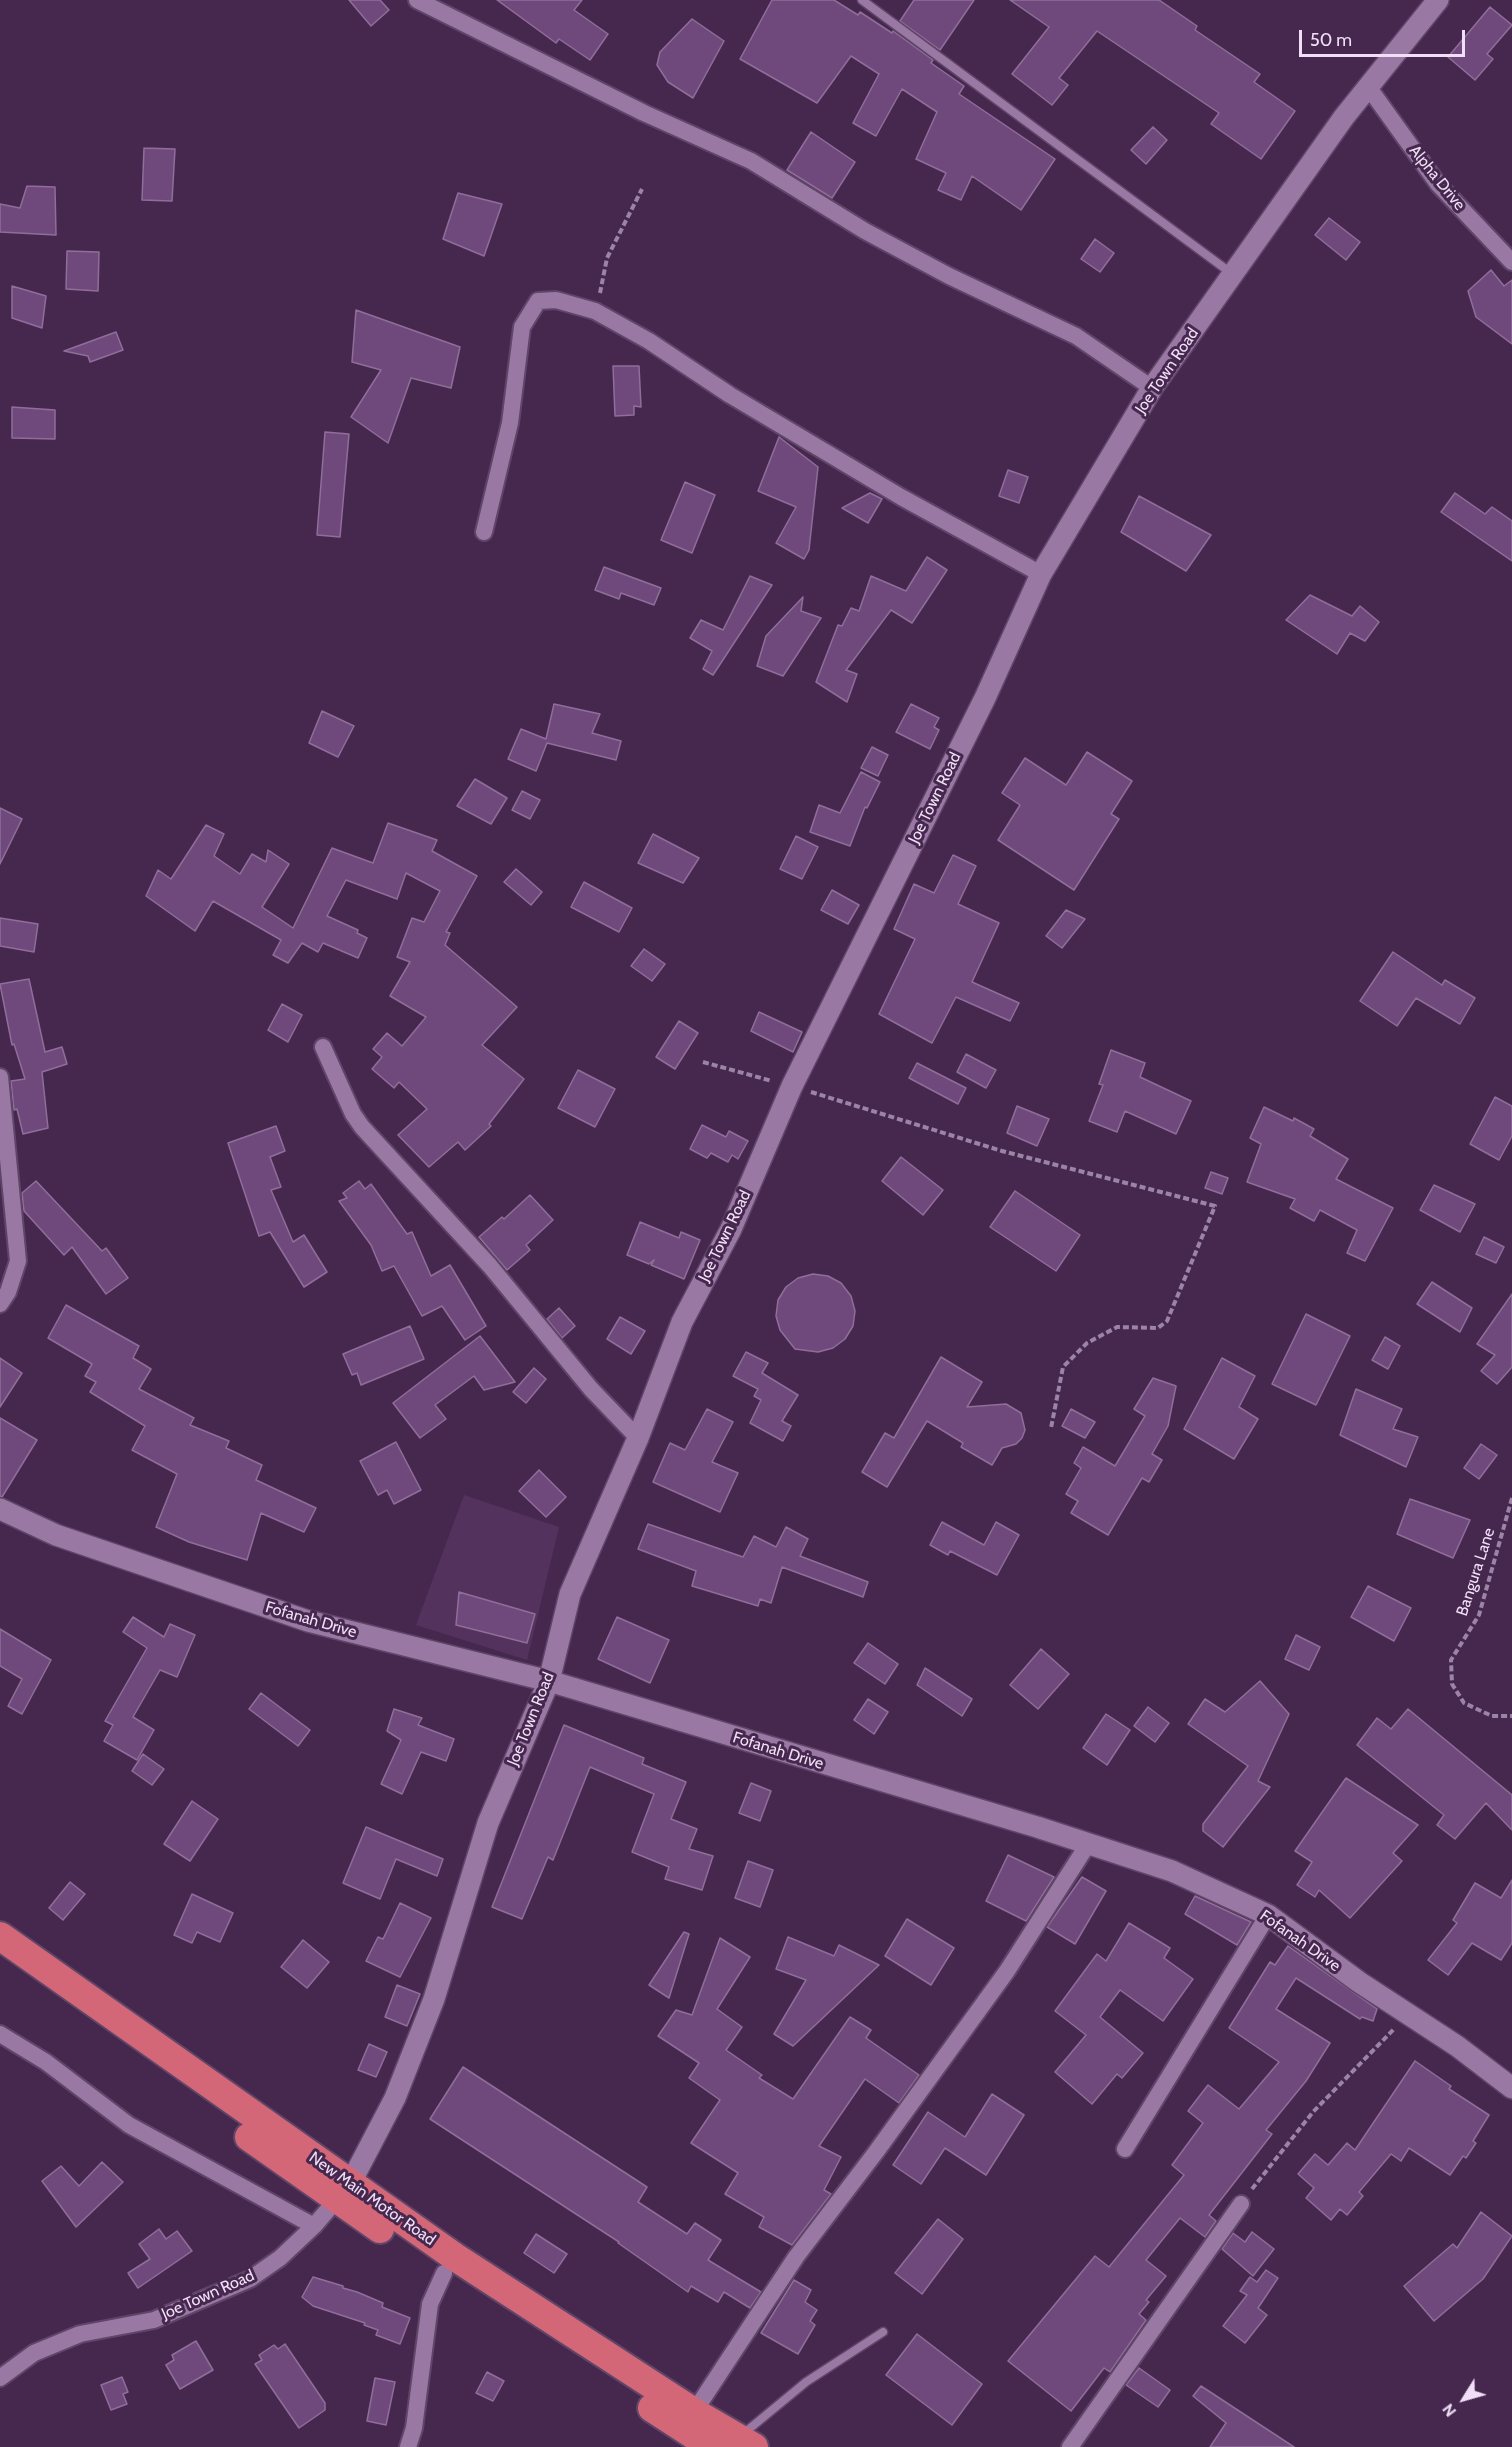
<!DOCTYPE html>
<html>
<head>
<meta charset="utf-8">
<style>
  body { margin:0 }
  #map { position:relative; width:1512px; height:2447px; overflow:hidden; background:#46284f; font-family:Cabin,sans-serif }
  canvas { display:block }
  .north { position:absolute; left:1434px; top:2369px; width:60px; height:60px; -webkit-text-stroke:4px #46284f; paint-order:stroke; rotate:233deg; font-size:16px; font-weight:700; line-height:24px; text-align:center; color:#f1dff7 }
  .north::after { content:''; display:block; margin:auto; width:21px; height:27px; background:#f1dff7; clip-path:polygon(50% 0,100% 100%,50% 72%,0 100%) }
  .scale { position:absolute; left:1299px; top:30px; width:166px; height:27px; box-sizing:border-box; border:3px solid #f1dff7; border-top:0; padding-left:8px; font-size:18px; line-height:21px; white-space:nowrap; color:#f1dff7; -webkit-text-stroke:4px #46284f; paint-order:stroke }
</style>
</head>
<body>
<div id="map">
<canvas width="1512" height="2447"></canvas>
<div class="north">N</div>
<div class="scale">50 m</div>
</div>
<script>
const context = document.querySelector('canvas').getContext('2d');
context.lineJoin = 'round';
function paint(path, color) {
  context.fillStyle = color;
  context.fill(path, 'evenodd');
}
function poly(rows) {
  const path = new Path2D();
  for (const r of rows) {
    path.moveTo(r[0], r[1]);
    for (let i = 2; i < r.length; i += 2) path.lineTo(r[i], r[i + 1]);
  }
  return path;
}
function trace(path, color, width, dash) {
  context.strokeStyle = color;
  context.lineWidth = width;
  context.lineCap = dash ? 'butt' : 'round';
  context.setLineDash(dash || []);
  context.stroke(path);
}
function drawText(font, color, halo, rows, align = 'center') {
  context.font = font + ' Cabin,sans-serif';
  context.lineWidth = 6;
  context.setLineDash([]);
  context.textBaseline = 'middle';
  context.strokeStyle = halo;
  context.fillStyle = color;
  for (const [text, x, y, turn = 0] of rows) {
    context.save();
    context.translate(x, y);
    context.rotate((+turn || 0) * Math.PI / 180);
    context.textAlign = isNaN(turn) ? turn : align;
    if (halo) context.strokeText(text, 0, 0);
    context.fillText(text, 0, 0);
    context.restore();
  }
}
const built = poly([
  [464,1495,559,1527,527,1660,416,1625]
]);
const building = poly([
  [349,0,380,0,389,10,371,26,349,0],
  [497,0,582,0,574,10,608,34,590,60,559,39,556,43,497,0],
  [772,0,834,0,858,15,860,12,892,33,893,31,933,60,931,63,964,86,959,94,1055,159,1021,210,972,176,961,200,938,190,946,173,916,159,937,112,902,89,876,136,853,123,879,74,851,56,817,103,740,59,772,0],
  [914,0,974,0,940,50,900,21,914,0],
  [1010,0,1159,0,1197,26,1195,30,1260,74,1254,82,1295,111,1261,159,1211,124,1219,113,1097,31,1059,78,1068,85,1052,105,1012,74,1049,27,1010,0],
  [1490,7,1512,25,1487,54,1493,59,1475,80,1448,57,1490,7],
  [692,19,724,41,693,98,668,82,657,65,660,52,692,19],
  [1153,127,1167,140,1146,164,1131,150,1153,127],
  [811,132,855,162,832,198,787,170,811,132],
  [144,148,175,149,172,201,142,200,144,148],
  [27,186,55,187,56,235,0,232,0,204,20,208,27,186],
  [458,193,502,204,484,256,443,239,458,193],
  [1329,218,1360,242,1346,260,1315,235,1329,218],
  [1095,239,1114,253,1100,272,1081,259,1095,239],
  [67,251,99,252,98,291,66,289,67,251],
  [1491,270,1504,286,1512,280,1512,344,1476,317,1468,291,1491,270],
  [12,286,46,296,42,328,12,318,12,286],
  [356,310,460,347,451,388,411,378,388,443,351,417,381,370,352,362,356,310],
  [116,332,123,350,90,362,88,356,64,351,116,332],
  [613,366,639,366,641,407,634,406,634,415,615,416,613,366],
  [12,407,55,410,55,439,12,438,12,407],
  [325,432,349,434,340,537,317,535,325,432],
  [779,437,818,467,809,550,804,559,776,543,796,507,758,491,779,437],
  [1008,470,1028,477,1019,503,999,496,1008,470],
  [685,482,715,495,692,553,661,540,685,482],
  [870,493,882,499,868,523,842,508,870,493],
  [1455,493,1485,514,1492,507,1512,521,1512,561,1441,512,1455,493],
  [1139,496,1211,535,1186,571,1121,532,1139,496],
  [927,557,947,570,912,623,891,610,846,670,857,674,847,702,816,682,838,625,842,626,851,608,859,611,871,576,906,591,927,557],
  [604,567,661,588,654,605,621,593,619,599,595,590,604,567],
  [750,576,772,585,713,675,703,669,712,651,690,638,701,620,723,630,750,576],
  [1310,595,1352,616,1360,606,1379,622,1365,641,1350,633,1337,654,1286,620,1310,595],
  [803,597,801,611,821,618,783,676,757,666,766,636,803,597],
  [554,704,600,714,592,733,621,741,616,760,547,743,536,771,508,759,521,729,546,739,554,704],
  [911,704,939,718,934,727,939,730,930,749,896,732,911,704],
  [322,711,354,726,338,757,309,743,322,711],
  [872,747,888,755,878,776,861,768,872,747],
  [1087,752,1132,781,1111,814,1119,819,1074,890,998,840,1020,805,1002,793,1025,758,1066,785,1087,752],
  [861,772,880,782,867,808,865,807,850,846,810,832,819,805,840,813,861,772],
  [475,779,507,798,491,824,457,806,475,779],
  [522,791,540,800,530,819,512,810,522,791],
  [0,808,22,819,0,864,0,808],
  [388,823,437,840,432,851,477,876,446,932,450,933,445,945,517,1007,482,1045,524,1079,489,1124,491,1126,465,1150,458,1142,429,1167,398,1135,427,1109,399,1082,394,1088,372,1069,382,1057,373,1049,387,1033,402,1046,426,1017,390,996,410,962,397,957,412,918,424,922,440,891,406,873,397,899,346,880,327,916,358,930,357,933,367,938,358,958,323,943,318,952,302,943,288,963,273,955,281,940,213,901,195,931,146,896,158,870,171,879,206,825,224,834,214,856,240,874,252,854,266,862,268,850,289,864,262,907,293,928,332,848,373,863,388,823],
  [653,834,699,858,683,883,638,863,653,834],
  [796,836,818,847,802,879,780,869,796,836],
  [953,855,976,866,958,904,999,923,972,982,1019,1003,1010,1021,956,997,932,1043,879,1014,915,939,894,929,914,884,934,893,953,855],
  [516,869,542,892,531,905,504,882,516,869],
  [584,882,632,908,619,932,571,907,584,882],
  [832,890,859,905,848,924,821,910,832,890],
  [1066,910,1085,919,1062,948,1046,936,1066,910],
  [0,918,38,924,34,952,0,946,0,918],
  [644,949,665,964,652,981,631,966,644,949],
  [1393,952,1442,985,1445,980,1475,998,1460,1024,1416,998,1397,1026,1360,1001,1393,952],
  [29,979,45,1052,62,1047,67,1064,42,1072,48,1128,23,1134,17,1109,14,1110,11,1081,25,1079,14,1044,12,1045,0,984,29,979],
  [282,1004,302,1015,288,1042,268,1030,282,1004],
  [759,1012,802,1032,793,1052,751,1031,759,1012],
  [679,1021,698,1033,675,1069,656,1057,679,1021],
  [1111,1050,1145,1063,1140,1077,1191,1101,1176,1134,1125,1111,1117,1132,1089,1121,1103,1085,1099,1084,1111,1050],
  [966,1054,996,1070,986,1088,957,1072,966,1054],
  [917,1063,966,1088,958,1104,909,1078,917,1063],
  [578,1070,615,1089,595,1127,558,1108,578,1070],
  [1495,1097,1512,1106,1512,1136,1499,1160,1470,1144,1495,1097],
  [1017,1106,1049,1119,1037,1146,1007,1133,1017,1106],
  [1264,1107,1293,1121,1294,1118,1314,1129,1310,1136,1348,1159,1336,1179,1393,1208,1365,1261,1347,1253,1357,1230,1320,1210,1314,1221,1290,1208,1295,1199,1247,1182,1261,1144,1250,1138,1264,1107],
  [702,1125,726,1137,729,1131,748,1141,738,1159,732,1155,728,1162,711,1153,707,1158,690,1149,702,1125],
  [276,1126,285,1151,270,1157,281,1187,271,1190,293,1242,304,1235,327,1272,304,1287,270,1232,259,1236,228,1143,276,1126],
  [901,1157,943,1190,923,1215,882,1181,901,1157],
  [1211,1172,1228,1178,1222,1194,1205,1188,1211,1172],
  [36,1181,102,1251,106,1248,128,1278,106,1294,72,1247,64,1255,24,1211,22,1193,36,1181],
  [359,1181,365,1189,371,1184,407,1234,412,1232,431,1276,450,1265,486,1326,465,1340,442,1306,422,1316,394,1266,382,1271,371,1245,339,1201,347,1198,343,1193,359,1181],
  [1434,1185,1475,1204,1460,1232,1420,1210,1434,1185],
  [1015,1191,1080,1235,1056,1271,990,1227,1015,1191],
  [530,1195,553,1220,526,1245,530,1250,507,1270,479,1237,502,1217,504,1219,530,1195],
  [640,1222,679,1238,681,1232,700,1240,684,1279,651,1265,654,1260,649,1264,627,1255,640,1222],
  [1484,1237,1504,1247,1496,1263,1476,1254,1484,1237],
  [813,1274,828,1276,841,1283,851,1296,855,1311,853,1326,845,1339,833,1348,818,1352,795,1349,780,1330,776,1316,778,1300,786,1287,798,1278,813,1274],
  [1432,1282,1472,1308,1460,1332,1417,1304,1432,1282],
  [1512,1294,1512,1367,1497,1384,1481,1371,1495,1355,1477,1344,1512,1294],
  [66,1305,139,1346,133,1358,151,1369,139,1389,194,1418,190,1425,229,1441,226,1448,262,1465,256,1480,316,1508,304,1532,261,1513,247,1560,189,1542,156,1527,177,1474,132,1450,145,1426,90,1392,96,1382,85,1376,92,1364,48,1338,66,1305],
  [559,1308,575,1326,562,1338,547,1319,559,1308],
  [1306,1314,1350,1336,1316,1405,1272,1384,1306,1314],
  [620,1317,645,1331,631,1354,607,1339,620,1317],
  [410,1326,424,1359,361,1385,357,1373,352,1375,343,1354,410,1326],
  [480,1336,515,1382,484,1390,474,1376,435,1405,446,1419,420,1438,393,1403,480,1336],
  [1385,1337,1400,1346,1388,1369,1372,1360,1385,1337],
  [746,1352,768,1363,762,1373,798,1395,782,1421,791,1426,783,1441,750,1423,761,1400,754,1396,758,1389,733,1376,746,1352],
  [941,1357,982,1382,967,1407,1006,1404,1021,1413,1025,1430,1022,1438,1016,1444,1002,1448,992,1465,961,1447,963,1443,927,1421,887,1487,862,1472,885,1433,894,1438,941,1357],
  [0,1358,22,1373,0,1407,0,1358],
  [1222,1358,1255,1376,1239,1407,1258,1419,1234,1459,1184,1429,1222,1358],
  [534,1368,546,1379,526,1403,513,1392,534,1368],
  [1153,1378,1176,1386,1168,1426,1152,1454,1162,1460,1149,1482,1142,1478,1108,1535,1071,1513,1078,1501,1066,1494,1081,1468,1074,1463,1083,1447,1115,1466,1145,1416,1134,1409,1153,1378],
  [1356,1389,1402,1409,1393,1429,1418,1437,1406,1467,1340,1435,1356,1389],
  [707,1409,733,1422,712,1462,738,1473,720,1512,653,1482,670,1443,685,1450,707,1409],
  [1071,1409,1095,1422,1085,1438,1062,1426,1071,1409],
  [0,1418,37,1440,2,1497,0,1496,0,1418],
  [396,1442,421,1490,394,1504,387,1490,378,1495,360,1461,396,1442],
  [1481,1444,1497,1455,1479,1479,1464,1468,1481,1444],
  [539,1470,566,1497,546,1517,519,1491,539,1470],
  [1410,1499,1470,1520,1453,1558,1397,1534,1410,1499],
  [942,1522,984,1545,996,1522,1019,1535,997,1575,950,1551,948,1555,930,1545,942,1522],
  [648,1524,743,1557,754,1536,776,1547,786,1527,808,1539,800,1556,868,1582,863,1597,782,1567,771,1603,760,1599,758,1606,692,1586,696,1571,638,1549,648,1524],
  [1368,1586,1411,1608,1394,1641,1351,1617,1368,1586],
  [459,1592,535,1614,527,1643,456,1625,459,1592],
  [133,1617,164,1637,170,1624,195,1635,177,1677,160,1670,133,1717,154,1730,137,1760,104,1741,113,1725,105,1721,147,1648,123,1632,133,1617],
  [617,1617,669,1640,650,1683,598,1659,617,1617],
  [0,1629,51,1660,22,1714,8,1706,22,1679,0,1666,0,1629],
  [1296,1635,1320,1647,1309,1670,1285,1659,1296,1635],
  [868,1643,898,1664,885,1684,854,1663,868,1643],
  [1041,1649,1069,1674,1038,1709,1010,1685,1041,1649],
  [925,1668,972,1699,962,1716,917,1685,925,1668],
  [1260,1681,1289,1714,1258,1781,1270,1787,1223,1847,1203,1831,1203,1824,1248,1766,1188,1724,1205,1699,1225,1712,1260,1681],
  [261,1693,310,1730,298,1746,249,1709,261,1693],
  [868,1699,888,1712,874,1734,854,1720,868,1699],
  [1148,1707,1169,1723,1155,1742,1134,1726,1148,1707],
  [394,1709,422,1718,418,1725,454,1739,446,1761,421,1752,402,1794,381,1784,401,1740,387,1731,394,1709],
  [1408,1709,1512,1795,1512,1830,1486,1803,1455,1839,1437,1825,1444,1815,1357,1745,1377,1718,1391,1729,1408,1709],
  [1106,1714,1130,1730,1107,1765,1083,1748,1106,1714],
  [564,1725,644,1758,642,1764,686,1782,671,1819,697,1829,689,1849,713,1856,702,1890,665,1879,669,1867,632,1852,654,1794,590,1767,553,1860,548,1857,522,1919,492,1907,564,1725],
  [143,1754,164,1769,152,1785,132,1771,143,1754],
  [1346,1778,1418,1825,1393,1853,1402,1861,1350,1918,1319,1890,1315,1897,1297,1885,1312,1862,1295,1851,1346,1778],
  [751,1783,771,1791,760,1821,739,1813,751,1783],
  [192,1801,218,1819,190,1861,164,1844,192,1801],
  [366,1827,443,1859,437,1876,396,1859,380,1899,343,1883,366,1827],
  [1008,1855,1054,1877,1026,1921,986,1901,1008,1855],
  [748,1861,773,1870,760,1907,735,1898,748,1861],
  [1082,1877,1106,1891,1075,1944,1047,1927,1082,1877],
  [1512,1880,1512,1943,1501,1960,1472,1943,1448,1975,1428,1960,1457,1923,1453,1920,1475,1883,1501,1898,1512,1880],
  [70,1882,85,1894,63,1920,49,1908,70,1882],
  [192,1894,233,1913,220,1942,197,1932,192,1943,174,1935,192,1894],
  [1195,1896,1251,1922,1237,1945,1185,1914,1195,1896],
  [400,1903,431,1918,400,1977,366,1961,378,1937,383,1939,400,1903],
  [907,1919,954,1948,931,1985,885,1956,907,1919],
  [1129,1923,1170,1948,1164,1958,1193,1979,1163,2021,1120,1990,1100,2017,1143,2053,1122,2078,1117,2074,1092,2104,1055,2072,1086,2035,1055,2011,1097,1954,1106,1961,1129,1923],
  [684,1932,689,1934,669,1998,649,1985,684,1932],
  [788,1937,834,1956,839,1945,879,1965,793,2046,774,2034,806,1980,776,1969,788,1937],
  [720,1938,750,1957,717,2009,742,2027,726,2050,762,2075,759,2078,793,2099,850,2017,871,2030,866,2038,919,2075,899,2103,865,2079,819,2146,841,2157,824,2190,831,2194,792,2245,759,2227,764,2217,725,2194,738,2173,691,2143,720,2100,689,2078,699,2063,658,2036,676,2010,692,2015,720,1938],
  [303,1940,329,1962,307,1988,281,1967,303,1940],
  [1288,1946,1377,2009,1373,2021,1362,2017,1360,2019,1296,1978,1276,2009,1330,2043,1306,2081,1266,2130,1272,2134,1209,2215,1216,2221,1205,2237,1180,2218,1146,2260,1166,2276,1146,2300,1149,2302,1139,2314,1146,2320,1110,2372,1104,2368,1071,2411,1008,2361,1095,2256,1109,2267,1184,2175,1172,2165,1203,2123,1188,2111,1208,2085,1239,2109,1279,2062,1229,2028,1270,1962,1275,1965,1288,1946],
  [397,1985,420,1994,407,2026,385,2017,397,1985],
  [369,2044,387,2052,376,2077,358,2070,369,2044],
  [1415,2061,1451,2086,1449,2089,1489,2115,1473,2141,1476,2143,1466,2158,1463,2156,1450,2175,1409,2148,1401,2161,1391,2154,1359,2192,1363,2196,1347,2215,1340,2209,1331,2220,1306,2198,1314,2188,1298,2174,1315,2154,1328,2165,1347,2143,1355,2150,1415,2061],
  [463,2067,647,2187,638,2202,687,2234,695,2223,721,2240,708,2260,761,2292,750,2308,724,2292,718,2302,691,2286,688,2292,618,2243,619,2242,430,2119,463,2067],
  [992,2094,1024,2115,986,2175,945,2148,921,2184,893,2165,928,2112,965,2137,992,2094],
  [102,2162,123,2182,76,2227,42,2181,61,2166,79,2186,102,2162],
  [1481,2212,1512,2236,1483,2279,1434,2321,1404,2286,1453,2244,1457,2248,1481,2212],
  [938,2219,963,2239,922,2294,895,2273,938,2219],
  [159,2229,166,2239,177,2231,192,2251,138,2288,128,2273,150,2259,139,2244,159,2229],
  [1252,2232,1274,2249,1253,2276,1222,2249,1233,2233,1245,2242,1252,2232],
  [536,2234,567,2254,554,2273,524,2253,536,2234],
  [1266,2270,1278,2278,1258,2308,1267,2315,1245,2343,1223,2326,1247,2295,1240,2291,1250,2277,1257,2282,1266,2270],
  [313,2277,343,2286,343,2288,357,2292,383,2303,382,2307,410,2318,400,2344,376,2335,378,2330,364,2325,365,2323,313,2306,302,2297,313,2277],
  [794,2280,811,2290,805,2302,817,2310,810,2321,815,2325,798,2354,761,2333,794,2280],
  [917,2334,982,2384,952,2425,886,2375,917,2334],
  [196,2341,213,2370,180,2389,166,2365,174,2360,172,2355,196,2341],
  [285,2344,325,2403,325,2410,299,2428,255,2364,262,2360,259,2355,274,2345,278,2349,285,2344],
  [1139,2368,1170,2390,1158,2407,1126,2385,1139,2368],
  [487,2372,504,2381,493,2401,476,2393,487,2372],
  [122,2377,128,2392,123,2394,127,2404,111,2410,101,2385,122,2377],
  [375,2378,395,2382,386,2425,367,2421,375,2378],
  [1201,2386,1294,2447,1210,2447,1226,2423,1193,2396,1201,2386]
]);
const path = poly([
  [600,293,607,258,642,189],
  [703,1062,772,1081],
  [811,1092,1002,1151,1215,1206,1167,1321,1158,1328,1117,1327,1087,1343,1063,1367,1051,1428],
  [1512,1498,1479,1615,1451,1660,1452,1684,1464,1703,1492,1716,1512,1716],
  [1252,2189,1313,2112,1394,2029]
]);
const service = poly([
  [862,0,1231,273],
  [743,2434,806,2382,883,2332]
]);
const minor = poly([
  [417,0,644,113,751,161,865,231,949,276,1076,336,1152,388],
  [1369,88,1438,184,1512,262],
  [484,532,510,423,522,327,538,301,556,300,595,311,649,341,730,395,901,497,1041,574],
  [323,1047,353,1114,362,1127,490,1266,591,1389,638,1438],
  [0,1077,18,1261,8,1292,0,1304],
  [0,2034,46,2062,129,2125,314,2226],
  [1125,2149,1268,1915],
  [0,2378,34,2353,80,2334,154,2320,250,2279,280,2258,314,2226,337,2199],
  [694,2412,796,2257,876,2152,1007,1971,1088,1844],
  [408,2447,414,2428,430,2304,444,2273],
  [1070,2447,1241,2204]
]);
const tertiary = poly([
  [0,1509,56,1535,308,1621,549,1681,1037,1827,1172,1871,1268,1915,1359,1982,1457,2046,1512,2088],
  [341,2194,350,2184,395,2098,434,1999,488,1823,549,1681,570,1594,638,1438,682,1322,731,1229,792,1086,985,698,1041,574,1152,388,1344,117,1438,0]
]);
const trunk = poly([
  [0,1936,455,2257,694,2412,754,2447],
  [249,2137,380,2229],
  [652,2408,712,2447]
]);
const streetNames = [
  ["Alpha Drive",1437,178,51],
  ["Joe Town Road",1167,371,-56],
  ["Joe Town Road",935,798,-64],
  ["Joe Town Road",725,1236,-64],
  ["Bangura Lane",1476,1572,-72],
  ["Fofanah Drive",311,1620,16],
  ["Joe Town Road",531,1719,-68],
  ["Fofanah Drive",778,1751,17],
  ["Fofanah Drive",1300,1941,35],
  ["New Main Motor Road",372,2199,35],
  ["Joe Town Road",208,2295,-24]
];
paint(built, '#53325e');
paint(building, '#70497c');
trace(building, '#8f6e9a', 1.5);
trace(service, '#5f4567', 11);
trace(minor, '#5f4567', 20);
trace(tertiary, '#5f4567', 24);
trace(trunk, '#5f4567', 32);
trace(path, '#9c84a4', 4, [6, 3]);
trace(service, '#9a78a4', 8);
trace(minor, '#9a78a4', 16);
trace(tertiary, '#9a78a4', 21);
trace(trunk, '#d46777', 28);
drawText('16px', '#f1dff7', '#46284f', streetNames);
</script>
</body>
</html>
